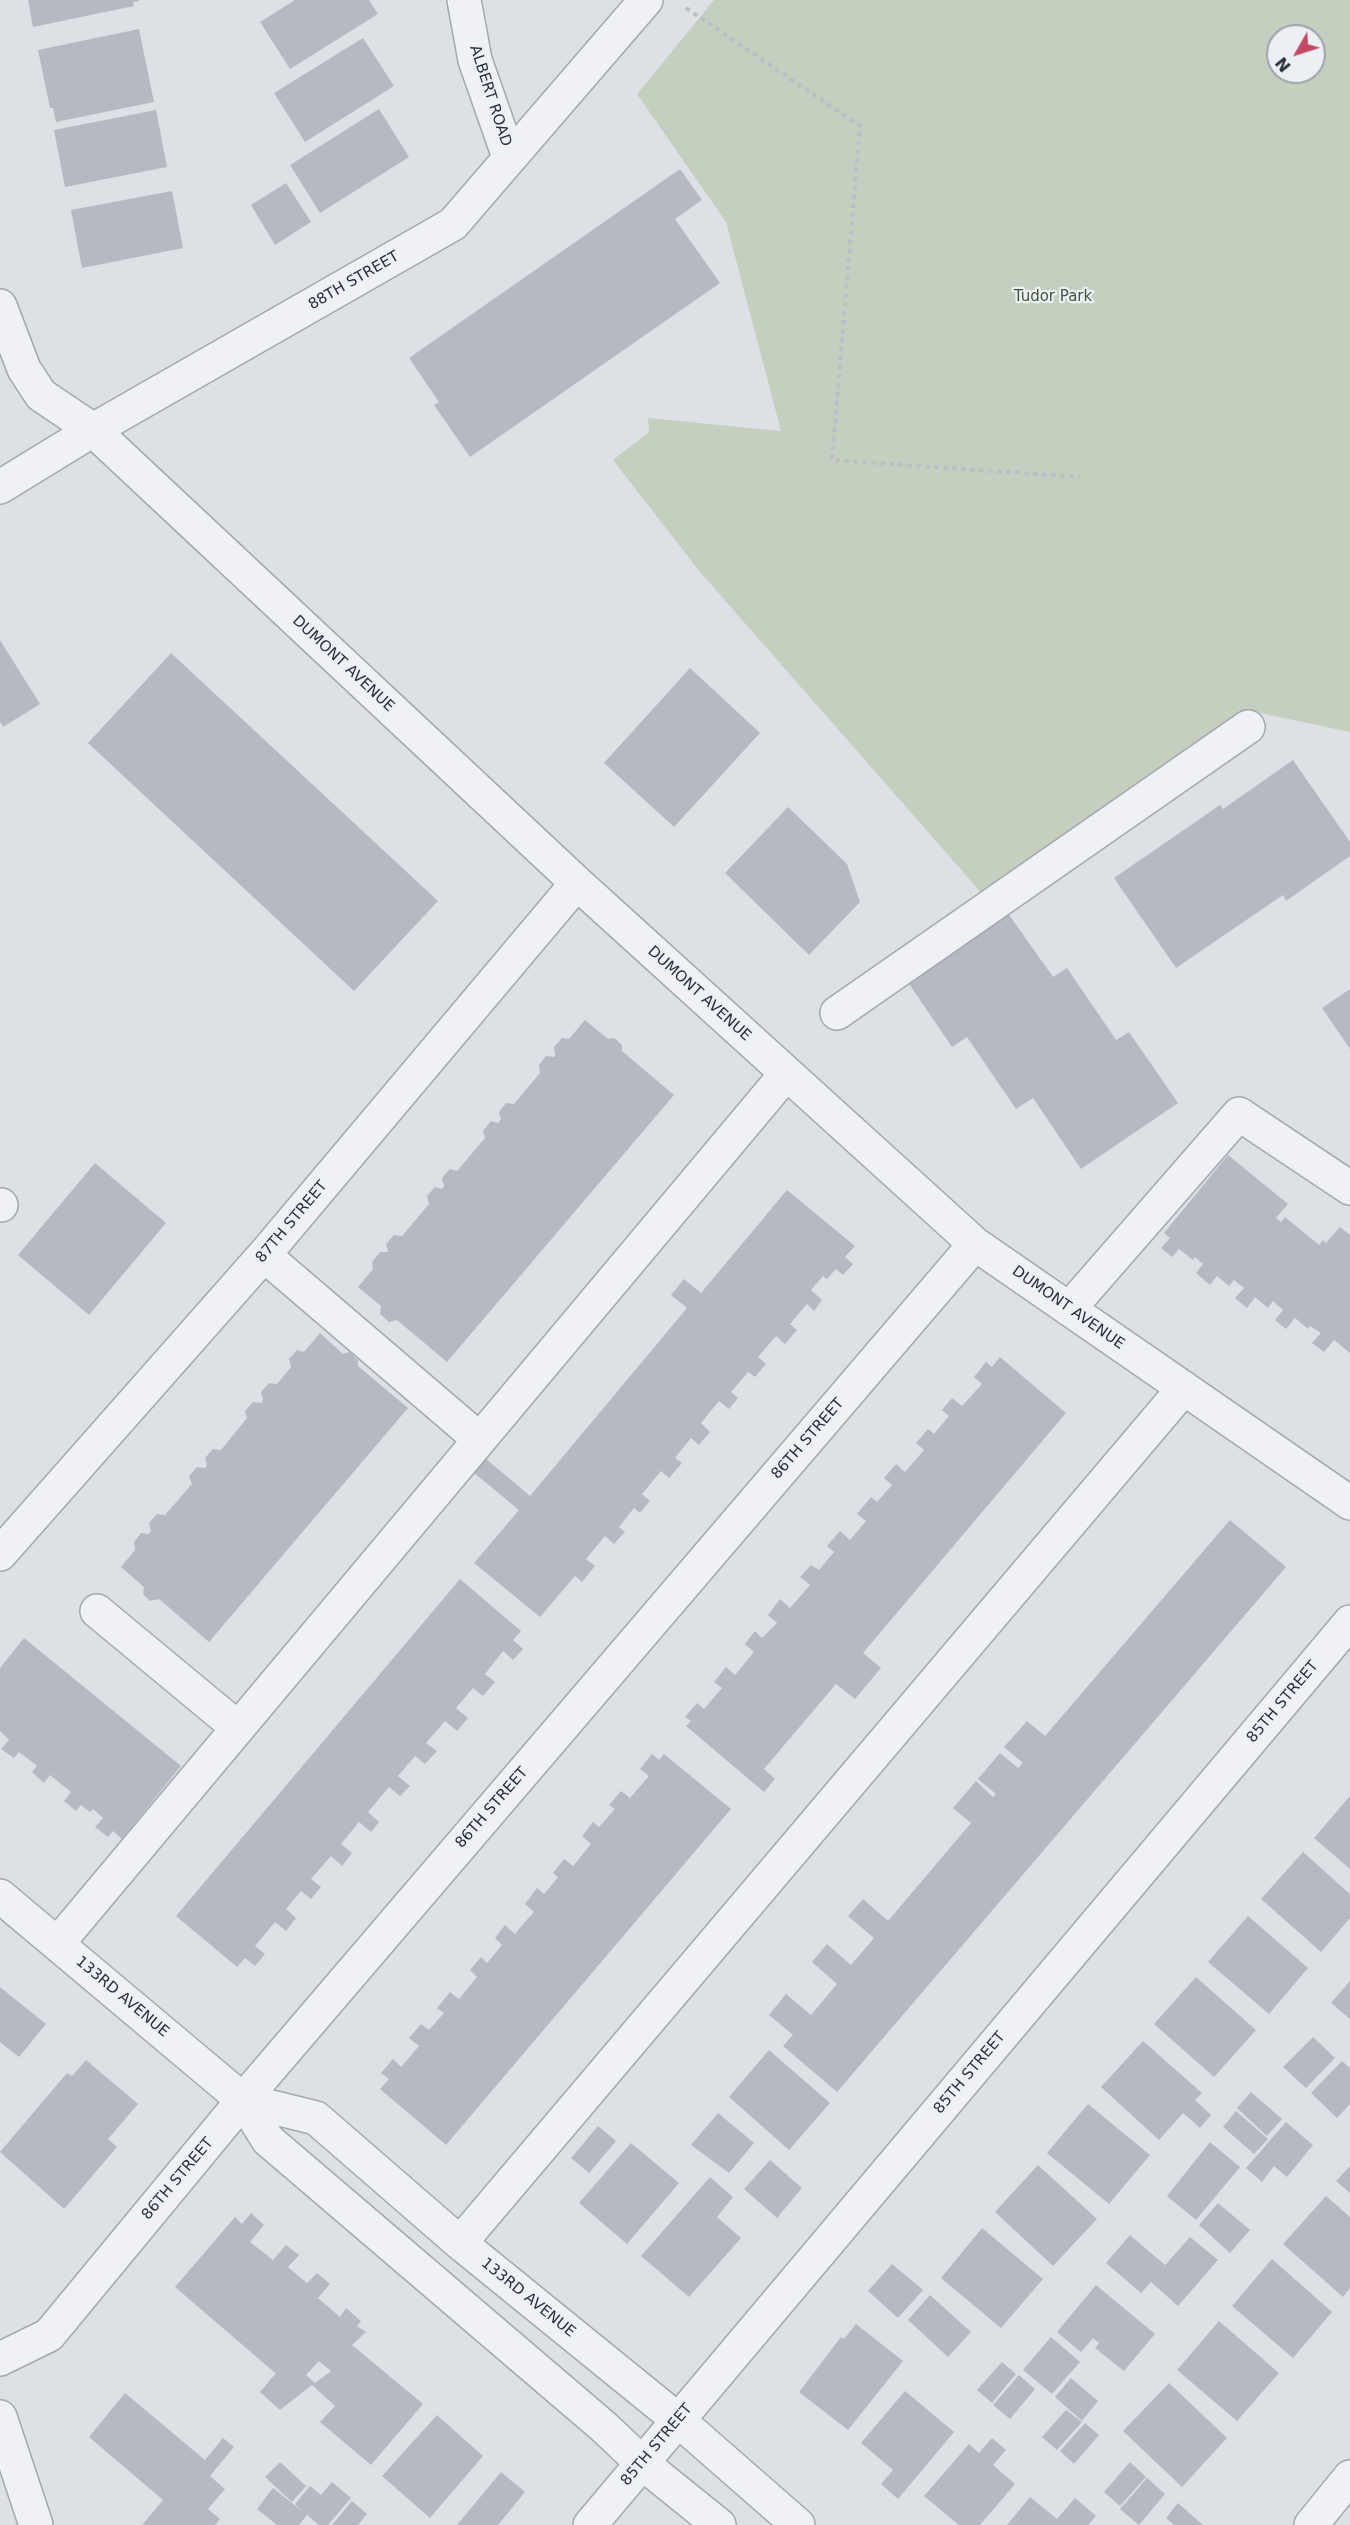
<!DOCTYPE html>
<html>
<head>
<meta charset="utf-8">
<style>
  body { margin:0 }
  #map { position:relative; width:1350px; height:2525px; overflow:hidden; background:#dde1e6; font-family:"DejaVu Sans",sans-serif }
  canvas { display:block }
  .north { position:absolute; left:1266px; top:24px; width:60px; height:60px; box-sizing:border-box; background:#ecf0f4; border:2px solid #9ea3aa; border-radius:50%; rotate:231deg; font-size:16px; font-weight:700; line-height:24px; text-align:center; color:#28303b }
  .north::after { content:''; display:block; margin:auto; width:21px; height:27px; background:#c44962; clip-path:polygon(50% 0,100% 100%,50% 72%,0 100%) }
</style>
</head>
<body>
<div id="map">
<canvas width="1350" height="2525"></canvas>
<div class="north">N</div>
</div>
<script>
const context = document.querySelector('canvas').getContext('2d');
context.lineJoin = 'round';
function paint(path, color) {
  context.fillStyle = color;
  context.fill(path, 'evenodd');
}
function poly(rows) {
  const path = new Path2D();
  for (const r of rows) {
    path.moveTo(r[0], r[1]);
    for (let i = 2; i < r.length; i += 2) path.lineTo(r[i], r[i + 1]);
  }
  return path;
}
function trace(path, color, width, dash) {
  context.strokeStyle = color;
  context.lineWidth = width;
  context.lineCap = dash ? 'butt' : 'round';
  context.setLineDash(dash || []);
  context.stroke(path);
}
function drawText(font, color, halo, rows, align = 'center') {
  context.font = font + ' "DejaVu Sans",sans-serif';
  context.lineWidth = 4.5;
  context.setLineDash([]);
  context.textBaseline = 'middle';
  context.strokeStyle = halo;
  context.fillStyle = color;
  for (const [text, x, y, turn = 0] of rows) {
    context.save();
    context.translate(x, y);
    context.rotate((+turn || 0) * Math.PI / 180);
    context.textAlign = isNaN(turn) ? turn : align;
    if (halo) context.strokeText(text, 0, 0);
    context.fillText(text, 0, 0);
    context.restore();
  }
}
const green = poly([
  [714,0,1350,0,1350,732,1251,711,985,897,700,572,613,460,649,432,648,418,781,431,726,222,637,94],
  [1278,36,1314,36,1314,72,1278,72]
]);
const building = poly([
  [28,0,139,0,139,1,133,2,134,6,33,27],
  [295,0,369,0,378,14,290,69,260,22],
  [139,29,154,102,56,122,53,108,50,108,38,50],
  [363,38,394,86,305,142,274,93],
  [379,109,409,157,320,213,290,165],
  [156,110,167,167,65,187,54,130],
  [680,169,702,200,675,219,720,283,470,457,434,405,439,402,409,358],
  [286,183,311,222,275,245,251,205],
  [172,191,183,248,82,268,71,210],
  [0,640,40,704,3,727,0,722],
  [171,653,438,901,354,991,88,743],
  [690,668,760,733,674,827,604,763],
  [1293,760,1350,842,1350,856,1286,901,1283,895,1176,968,1114,878,1220,805,1223,809],
  [788,807,847,864,860,902,809,955,725,873],
  [1005,909,1053,977,1067,968,1116,1040,1129,1032,1178,1103,1081,1169,1033,1098,1016,1109,967,1037,952,1047,905,978],
  [1350,989,1350,1049,1322,1008],
  [585,1020,608,1039,614,1038,622,1045,622,1051,674,1095,447,1362,397,1320,389,1322,380,1314,381,1306,358,1287,373,1269,372,1262,380,1252,388,1252,386,1244,394,1235,402,1236,429,1204,427,1196,435,1187,442,1189,444,1186,442,1178,450,1169,457,1171,485,1138,483,1131,491,1121,498,1123,501,1119,499,1112,506,1103,514,1104,540,1073,539,1065,546,1056,554,1057,555,1055,554,1047,562,1038,569,1039],
  [1228,1155,1288,1204,1276,1218,1281,1222,1285,1217,1319,1245,1323,1240,1326,1243,1340,1227,1350,1235,1350,1353,1334,1340,1324,1352,1312,1343,1321,1333,1310,1326,1308,1329,1295,1318,1286,1329,1275,1320,1283,1310,1273,1301,1268,1308,1255,1297,1247,1308,1235,1298,1244,1288,1234,1280,1229,1286,1217,1276,1210,1285,1196,1273,1203,1264,1195,1257,1193,1260,1179,1249,1172,1257,1161,1248,1170,1238,1164,1233],
  [95,1163,166,1223,89,1315,18,1255],
  [787,1190,855,1246,845,1257,853,1264,843,1275,836,1269,827,1279,823,1276,811,1290,822,1300,814,1311,807,1304,790,1324,797,1330,785,1344,776,1336,758,1357,766,1364,755,1377,748,1372,731,1392,738,1398,729,1409,719,1401,701,1423,710,1432,699,1445,691,1438,675,1458,682,1463,669,1478,661,1471,642,1494,650,1501,640,1513,634,1508,619,1527,625,1532,614,1544,605,1536,586,1559,595,1566,582,1582,575,1576,540,1617,474,1563,519,1510,473,1472,485,1458,530,1496,687,1308,671,1295,684,1279,701,1293],
  [320,1333,343,1354,349,1352,358,1360,358,1366,408,1408,209,1642,159,1599,150,1601,143,1594,144,1587,121,1567,135,1550,134,1542,141,1533,149,1534,151,1531,149,1523,157,1514,165,1515,192,1484,189,1476,197,1467,205,1468,207,1465,205,1458,213,1449,221,1450,247,1418,245,1411,253,1402,261,1403,263,1400,261,1392,269,1383,277,1384,291,1367,289,1359,297,1350,304,1352],
  [1000,1357,1066,1413,863,1653,881,1668,855,1699,836,1684,764,1769,775,1779,764,1792,686,1726,691,1721,685,1717,697,1703,704,1709,722,1688,714,1682,726,1667,735,1675,754,1652,745,1644,755,1631,762,1638,777,1623,768,1615,780,1599,790,1608,810,1585,800,1577,811,1565,819,1570,834,1552,827,1546,840,1531,850,1540,866,1521,857,1514,871,1497,877,1502,892,1485,884,1478,896,1464,905,1472,924,1450,916,1443,928,1429,934,1434,949,1416,942,1410,952,1398,962,1406,982,1384,974,1377,986,1362,992,1367],
  [1230,1520,1286,1567,837,2092,783,2046,793,2035,769,2015,786,1994,811,2015,837,1984,812,1962,827,1944,851,1965,874,1938,848,1916,863,1899,888,1921,971,1823,953,1808,976,1781,993,1797,996,1794,978,1779,1000,1753,1018,1768,1023,1763,1004,1747,1027,1721,1045,1736],
  [460,1579,521,1631,513,1640,523,1649,513,1660,503,1651,485,1674,495,1682,483,1696,473,1688,456,1708,468,1718,457,1731,445,1721,426,1743,437,1751,425,1764,415,1756,398,1776,410,1786,400,1796,389,1787,368,1812,379,1822,371,1832,359,1822,341,1844,352,1853,342,1866,331,1856,311,1879,321,1887,311,1899,301,1891,286,1909,296,1918,286,1931,275,1922,255,1946,265,1954,255,1966,245,1958,237,1967,176,1916],
  [24,1638,181,1766,122,1839,113,1831,108,1837,95,1827,103,1818,93,1809,90,1812,81,1805,76,1811,64,1801,71,1792,50,1775,44,1783,32,1772,37,1766,19,1752,14,1758,1,1749,9,1740,0,1731,0,1668],
  [652,1754,659,1760,664,1754,731,1809,446,2145,380,2089,389,2079,381,2073,393,2059,401,2067,419,2046,409,2038,421,2024,429,2030,444,2013,437,2008,450,1992,459,1999,477,1977,470,1970,481,1957,487,1963,502,1945,495,1938,505,1925,515,1934,524,1923,534,1912,525,1904,537,1888,544,1894,551,1886,558,1877,553,1873,564,1859,573,1866,591,1844,582,1836,593,1822,599,1827,615,1809,609,1805,621,1791,630,1798,649,1776,640,1769],
  [1350,1796,1350,1869,1314,1838],
  [1303,1852,1350,1894,1350,1918,1321,1952,1261,1899],
  [1248,1916,1308,1968,1269,2014,1208,1962],
  [1196,1977,1256,2030,1214,2077,1154,2024],
  [1350,1981,1350,2019,1331,2003],
  [0,1987,46,2024,19,2057,0,2042],
  [1313,2037,1335,2058,1306,2088,1283,2067],
  [1143,2041,1202,2093,1195,2100,1211,2115,1200,2128,1183,2113,1159,2140,1101,2087],
  [769,2050,830,2103,789,2150,729,2097],
  [86,2060,138,2104,108,2139,117,2147,64,2209,0,2152,67,2073,72,2076],
  [1342,2061,1350,2068,1350,2104,1337,2118,1311,2093],
  [1251,2092,1282,2119,1267,2136,1237,2108],
  [1088,2104,1150,2155,1109,2204,1047,2153],
  [1236,2111,1268,2139,1254,2154,1223,2127],
  [718,2113,754,2143,729,2173,691,2145],
  [1286,2122,1313,2145,1287,2177,1274,2166,1262,2182,1246,2168],
  [598,2126,616,2141,589,2173,571,2158],
  [1210,2142,1240,2167,1196,2220,1167,2196],
  [631,2143,679,2183,627,2244,579,2203],
  [770,2160,802,2188,777,2218,744,2189],
  [1038,2165,1097,2219,1053,2266,995,2212],
  [1350,2166,1350,2193,1336,2181],
  [710,2177,733,2197,717,2217,741,2238,689,2297,641,2256],
  [1326,2196,1350,2217,1350,2288,1343,2297,1283,2244],
  [1218,2203,1250,2230,1230,2253,1199,2225],
  [251,2213,264,2225,250,2242,273,2260,286,2245,299,2255,288,2267,307,2283,317,2273,330,2284,318,2298,340,2317,346,2308,361,2321,357,2326,366,2332,352,2345,423,2404,371,2465,320,2422,335,2406,312,2385,280,2410,260,2392,276,2373,274,2372,175,2287,235,2217,242,2224],
  [319,2361,331,2371,315,2383,306,2375],
  [982,2228,1043,2279,1001,2328,941,2278],
  [1130,2235,1165,2265,1160,2271,1190,2237,1218,2260,1178,2306,1151,2282,1141,2293,1106,2263],
  [1272,2259,1332,2312,1293,2358,1232,2306],
  [892,2264,923,2290,898,2318,868,2291],
  [1096,2285,1155,2334,1124,2371,1095,2348,1099,2343,1093,2338,1081,2352,1057,2332],
  [930,2295,971,2332,948,2357,908,2320],
  [1219,2321,1279,2373,1237,2421,1177,2370],
  [856,2324,903,2361,848,2430,799,2392,841,2337,844,2339],
  [1051,2337,1080,2362,1052,2394,1023,2370],
  [1002,2362,1016,2374,992,2403,977,2390],
  [1019,2375,1035,2389,1010,2419,993,2405],
  [1071,2378,1098,2401,1082,2421,1055,2397],
  [1169,2383,1227,2438,1182,2487,1123,2431],
  [905,2391,954,2432,898,2499,881,2484,893,2470,861,2443],
  [125,2393,205,2460,223,2438,234,2447,210,2476,225,2489,208,2509,220,2519,215,2525,142,2525,163,2500,89,2437],
  [1066,2410,1082,2422,1057,2450,1042,2437],
  [437,2415,483,2456,430,2518,382,2476],
  [1085,2423,1099,2435,1074,2464,1060,2451],
  [992,2438,1006,2450,993,2465,1015,2484,980,2525,959,2525,924,2496,969,2444,979,2453],
  [280,2462,306,2486,292,2502,265,2477],
  [1130,2462,1146,2477,1120,2506,1104,2492],
  [501,2472,525,2492,498,2525,457,2525],
  [1147,2478,1165,2494,1139,2525,1120,2509],
  [332,2482,351,2498,328,2525,319,2525,307,2515,299,2525,277,2525,257,2509,273,2488,302,2511,295,2504,310,2486,321,2495],
  [1030,2497,1057,2519,1075,2498,1096,2516,1088,2525,1007,2525],
  [352,2501,367,2514,358,2525,332,2525],
  [1178,2503,1203,2525,1174,2525,1166,2518]
]);
const path = poly([
  [686,8,860,126,832,460,1080,477]
]);
const minor = poly([
  [464,0,475,60,509,157],
  [0,306,24,369,41,395,93,430,577,883,975,1244,1350,1503],
  [0,487,93,430,453,224,646,0],
  [837,1013,1248,727],
  [0,1205,1,1205],
  [264,1255,479,1439],
  [1069,1309,1239,1114,1350,1188],
  [0,1554,264,1255,577,883],
  [97,1611,238,1728],
  [0,1896,243,2100,268,2140,604,2427,642,2463,719,2525],
  [58,1943,786,1074],
  [243,2100,316,2118,460,2243,678,2420,798,2525],
  [460,2243,1184,1388],
  [0,2359,49,2335,243,2100,975,1244],
  [0,2417,36,2525],
  [590,2525,1350,1622],
  [1311,2525,1350,2477]
]);
const streetNames = [
  ["ALBERT ROAD",490,96,72],
  ["88TH STREET",354,281,-30],
  ["DUMONT AVENUE",343,664,43],
  ["DUMONT AVENUE",699,994,42],
  ["87TH STREET",292,1222,-50],
  ["DUMONT AVENUE",1068,1308,35],
  ["86TH STREET",808,1439,-49],
  ["85TH STREET",1283,1702,-50],
  ["86TH STREET",492,1808,-49],
  ["133RD AVENUE",122,1997,40],
  ["85TH STREET",970,2073,-50],
  ["86TH STREET",178,2179,-50],
  ["133RD AVENUE",528,2298,39],
  ["85TH STREET",657,2445,-50]
];
const parkNames = [
  ["Tudor Park",1053,297]
];
paint(green, '#c4cfbf');
paint(building, '#b5bac2');
trace(minor, '#a3a8af', 36);
trace(path, '#bbbfc5', 4, [4.5, 4.5]);
trace(minor, '#eff1f5', 33);
drawText('15px', '#28303b', '#ecf0f4', streetNames);
drawText('15px', '#3e5636', '#ecf0f4', parkNames);
</script>
</body>
</html>
